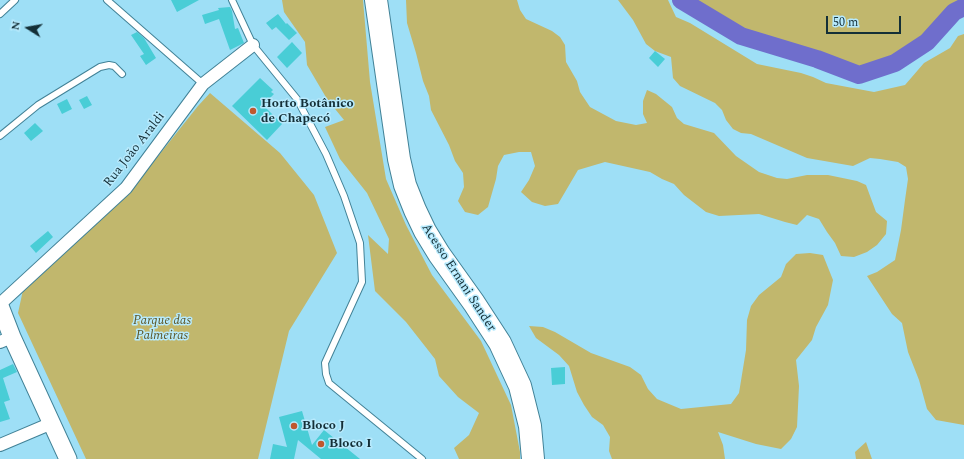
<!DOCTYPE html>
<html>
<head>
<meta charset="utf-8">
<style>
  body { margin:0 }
  #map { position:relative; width:964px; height:459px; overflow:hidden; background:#9edff6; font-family:Spectral,serif }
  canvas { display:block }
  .north { position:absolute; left:8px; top:8px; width:40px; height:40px; -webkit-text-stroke:3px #b7eafd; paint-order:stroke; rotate:281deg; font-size:11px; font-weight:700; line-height:16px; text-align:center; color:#142f37 }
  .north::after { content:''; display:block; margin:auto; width:14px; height:18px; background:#142f37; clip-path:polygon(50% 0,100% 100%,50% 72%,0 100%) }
  .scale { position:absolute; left:826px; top:16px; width:75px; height:18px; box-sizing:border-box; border:2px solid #142f37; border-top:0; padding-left:5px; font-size:12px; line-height:14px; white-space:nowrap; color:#142f37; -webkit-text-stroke:3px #b7eafd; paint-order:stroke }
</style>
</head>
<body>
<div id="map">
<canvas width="964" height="459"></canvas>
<div class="north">N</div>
<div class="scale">50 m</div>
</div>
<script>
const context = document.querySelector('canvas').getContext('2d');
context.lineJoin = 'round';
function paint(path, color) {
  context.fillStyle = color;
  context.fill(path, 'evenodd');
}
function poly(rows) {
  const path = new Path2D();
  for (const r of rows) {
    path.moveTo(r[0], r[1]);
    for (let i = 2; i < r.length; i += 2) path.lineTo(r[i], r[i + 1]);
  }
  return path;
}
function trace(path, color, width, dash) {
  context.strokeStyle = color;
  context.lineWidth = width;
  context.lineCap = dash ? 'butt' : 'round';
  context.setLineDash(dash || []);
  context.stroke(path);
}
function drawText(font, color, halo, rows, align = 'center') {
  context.font = font + ' Spectral,serif';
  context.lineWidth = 3;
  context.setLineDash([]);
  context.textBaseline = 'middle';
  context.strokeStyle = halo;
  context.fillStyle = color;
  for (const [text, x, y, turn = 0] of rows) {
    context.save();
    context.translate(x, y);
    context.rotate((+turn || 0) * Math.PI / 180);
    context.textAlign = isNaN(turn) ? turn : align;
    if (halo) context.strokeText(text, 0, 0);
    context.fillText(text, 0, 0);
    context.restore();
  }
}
const green = poly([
  [282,0,363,0,370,82,386,179,406,225,432,275,481,341,511,405,520,452,520,459,459,459,454,448,469,435,479,413,458,397,439,376,435,359,406,322,375,291,368,235,388,254,389,239,367,193,340,159,325,127,344,120,327,99,307,65,305,42,284,12],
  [406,0,517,0,520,10,526,19,552,31,560,37,565,45,566,62,577,81,580,92,590,107,616,121,636,125,647,123,643,114,643,101,647,90,656,94,672,107,677,118,684,124,714,133,736,156,759,172,777,178,787,179,807,175,828,175,857,181,866,185,876,212,887,221,886,234,877,245,867,252,854,257,841,256,835,243,827,232,819,219,807,215,797,225,785,222,759,214,719,216,706,212,684,195,674,184,662,179,650,172,605,162,578,170,558,204,545,206,532,202,521,192,529,180,535,166,531,152,519,152,504,155,498,166,496,179,488,207,478,215,465,212,458,201,464,187,463,173,455,161,449,145,431,110,429,96,423,81,416,53,407,23],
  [618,0,668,0,676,17,690,23,757,64,801,73,813,77,826,83,874,92,905,85,924,63,950,48,958,36,964,34,964,425,936,420,927,409,919,380,908,352,902,323,892,314,867,276,877,272,895,260,901,230,905,200,908,179,906,167,898,162,880,159,870,158,853,166,807,158,751,134,741,133,733,129,726,120,722,110,715,103,680,86,673,78,671,57,655,51,646,44,633,20],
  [681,0,964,0,964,7,954,12,927,42,895,63,859,75,817,59,741,36],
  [210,93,280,153,314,195,337,253,289,331,258,459,86,459,18,313,23,290,135,185,198,106],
  [810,253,823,255,833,280,828,305,816,327,812,340,796,360,799,386,797,427,791,439,781,449,756,444,718,432,723,445,725,459,612,459,609,451,610,437,603,425,592,417,584,405,577,392,569,366,559,355,536,338,529,326,543,327,555,332,591,353,630,367,641,375,648,389,657,399,681,409,731,404,739,393,746,350,747,320,751,306,759,295,781,277,786,264,796,254],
  [866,442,872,459,856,459,855,452]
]);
const river = poly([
  [681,0,741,36,817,59,859,75,895,63,927,42,954,12,964,7]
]);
const building = poly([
  [171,0,199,0,177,12],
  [230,7,232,11,235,29,238,28,244,43,230,50,219,19,205,24,202,15,219,10,218,8],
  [278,14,286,24,287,23,297,33,289,40,276,27,272,30,266,23],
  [137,32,144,38,156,58,146,65,140,56,144,54,131,35],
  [292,42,302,53,287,68,277,57],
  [655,51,665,59,658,67,649,58],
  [260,78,273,90,271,92,274,94,263,105,282,124,267,140,232,106],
  [87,96,92,105,84,109,79,100],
  [67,99,72,109,62,114,57,104],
  [35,123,43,131,31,141,24,133],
  [48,231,53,237,36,253,30,246],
  [13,364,17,372,3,378,10,400,4,402,10,419,0,422,0,370],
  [565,367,565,384,552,385,551,368],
  [302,411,312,445,324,430,360,459,321,459,298,440,294,459,270,459,273,444,287,447,279,417]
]);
const lane = poly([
  [107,0,203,84],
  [232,0,253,45,297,99,326,154,344,196,360,243,362,282,325,363,326,374,329,383,422,459],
  [0,14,15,0],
  [0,136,38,105,100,67,109,65,114,66,122,74]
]);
const street = poly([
  [0,304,126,188,203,84,253,45],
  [0,342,12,337],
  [0,445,52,423]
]);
const secondary = poly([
  [0,306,12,337,68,459]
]);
const highway = poly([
  [376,0,399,159,405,185,415,210,425,231,439,254,474,303,500,343,520,386,530,426,533,459]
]);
const markers = [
  [253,111,4,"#bf582e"],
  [294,426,4,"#bf582e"],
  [321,444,4,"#bf582e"]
];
const poiNames = [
  ["Horto Botânico",261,104],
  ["de Chapecó",261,119],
  ["Bloco J",302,426],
  ["Bloco I",329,444]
];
const streetNames = [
  ["Rua João Araldi",135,150,-52],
  ["Acesso Ernani Sander",458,278,57]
];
const parkNames = [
  ["Parque das",162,321],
  ["Palmeiras",162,336]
];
paint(green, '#c1b76d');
trace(river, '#6f6ecc', 18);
paint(building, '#49cdd6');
trace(lane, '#428297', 8);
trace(street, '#428297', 14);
trace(secondary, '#428297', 19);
trace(highway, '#428297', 24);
trace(lane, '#fff', 6);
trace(street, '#fff', 12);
trace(secondary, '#fff', 17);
trace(highway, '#fff', 22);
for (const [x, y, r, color] of markers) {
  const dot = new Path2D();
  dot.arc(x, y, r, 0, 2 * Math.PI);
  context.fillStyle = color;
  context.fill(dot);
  trace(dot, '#b7eafd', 1.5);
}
drawText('bold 13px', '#142f37', '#b7eafd', poiNames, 'left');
drawText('13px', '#142f37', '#b7eafd', streetNames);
drawText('italic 13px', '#5d5626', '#b7eafd', parkNames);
</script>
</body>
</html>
